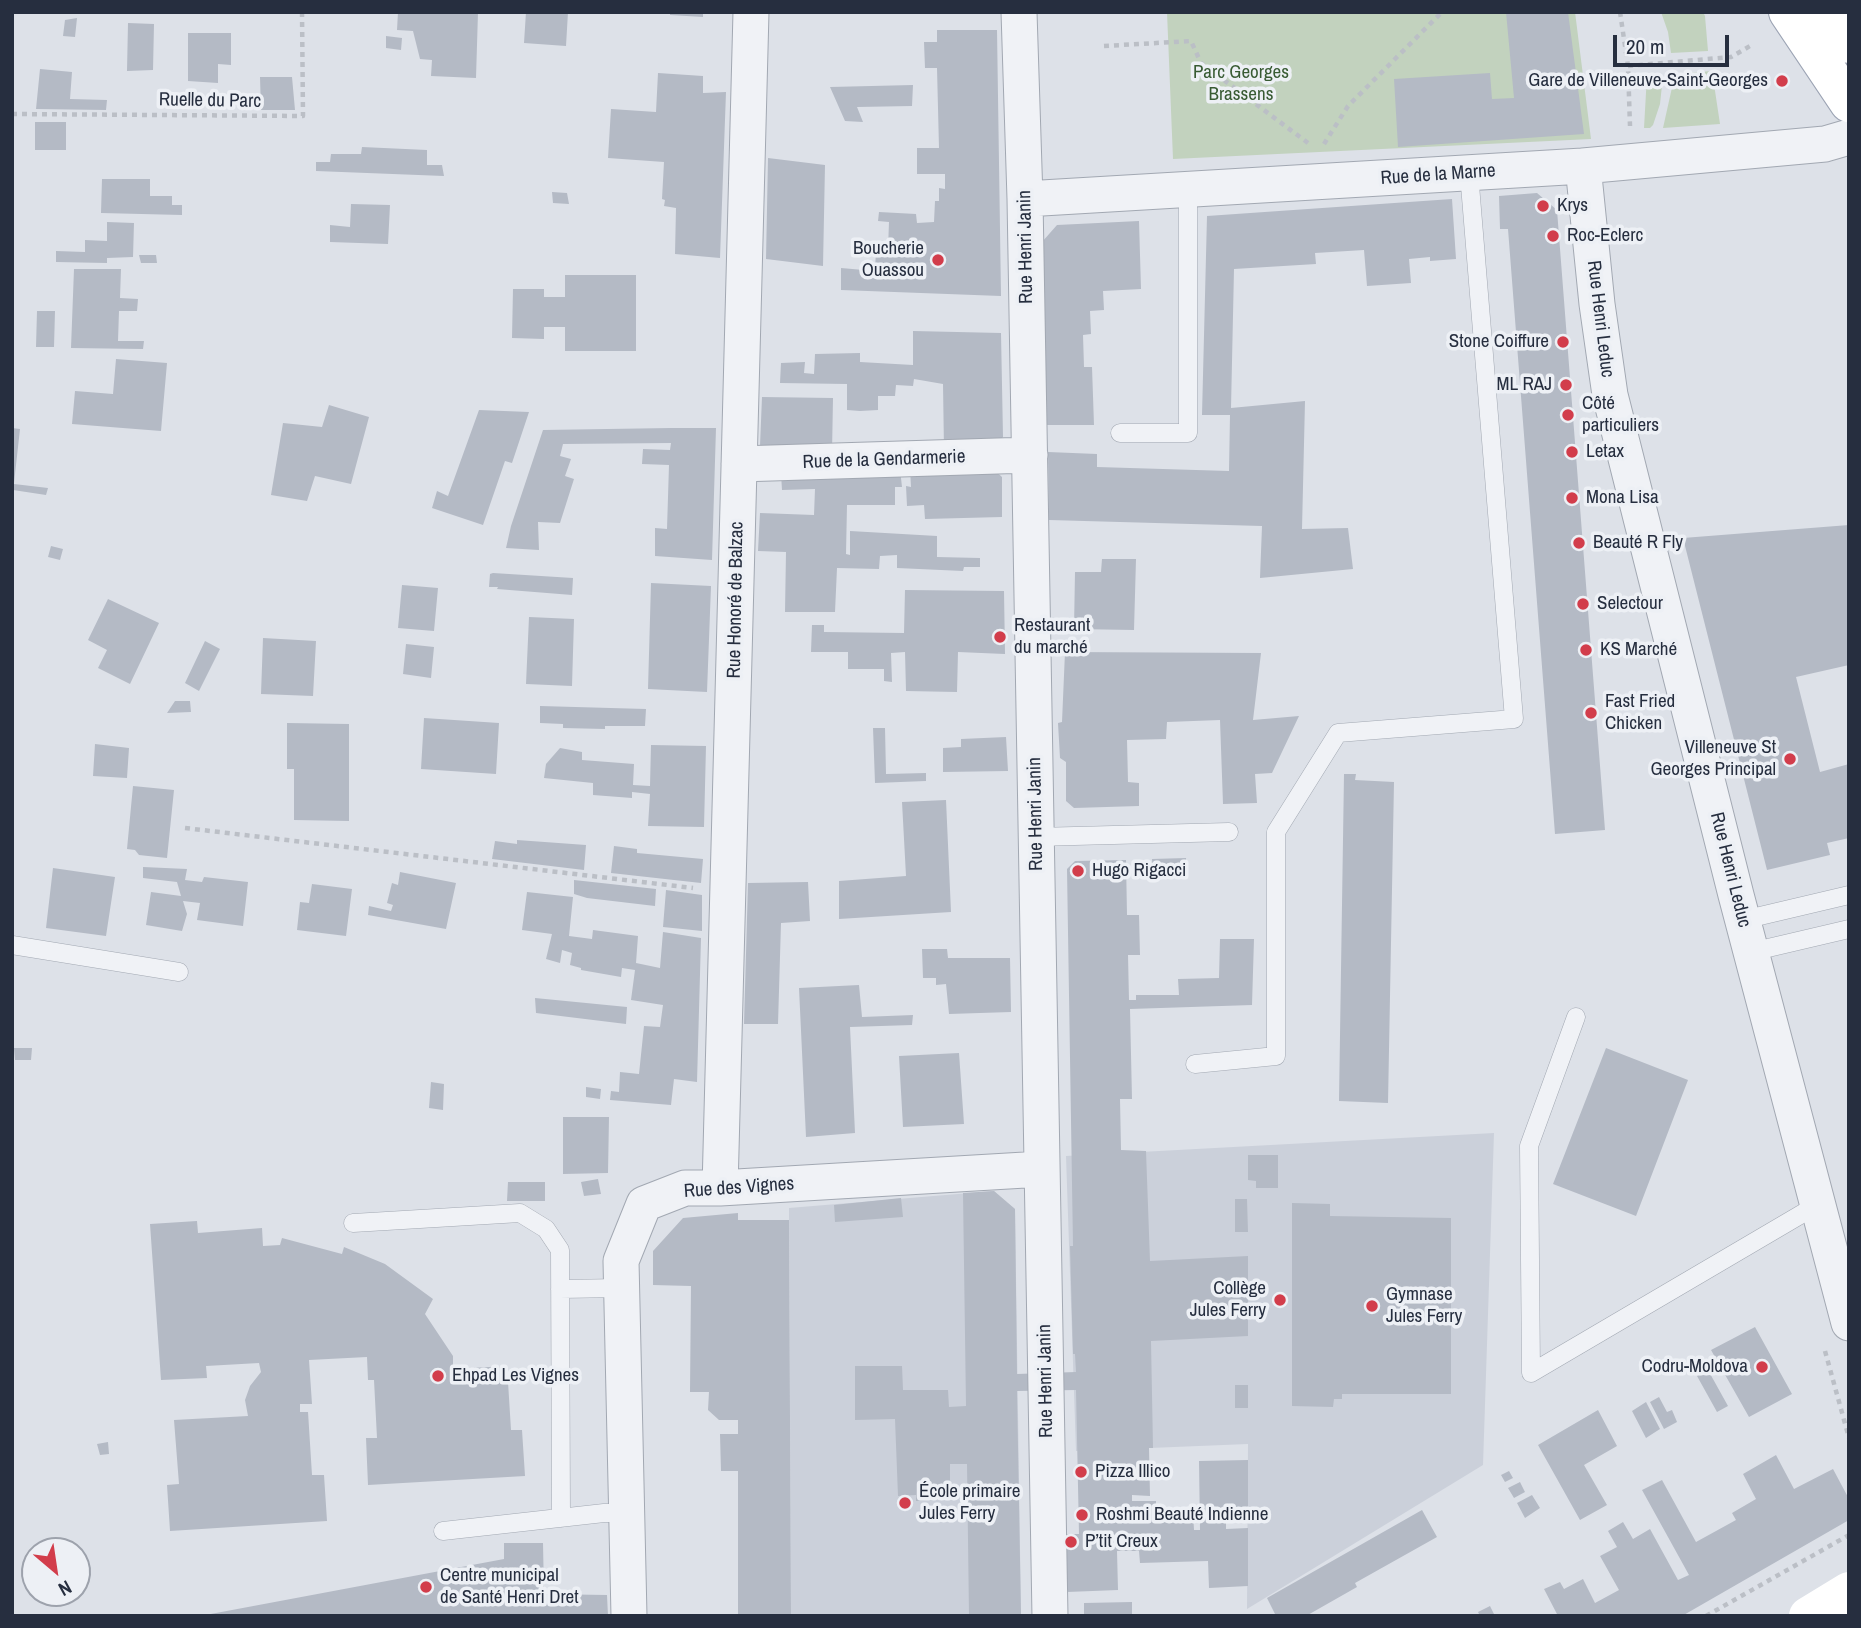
<!DOCTYPE html>
<html>
<head>
<meta charset="utf-8">
<style>
  body { margin:0 }
  #map { position:relative; width:1861px; height:1628px; overflow:hidden; background:#dde1e8; font-family:"Archivo Narrow",sans-serif }
  canvas { display:block }
  .frame { position:absolute; inset:0; border:14px solid #262e3f; pointer-events:none }
  .north { position:absolute; left:21px; top:1537px; width:70px; height:70px; box-sizing:border-box; background:#edf0f5; border:2px solid #9da2ac; border-radius:50%; rotate:151deg; font-size:19px; font-weight:700; line-height:28px; text-align:center; color:#262e3f }
  .north::after { content:''; display:block; margin:auto; width:24px; height:32px; background:#d23d4b; clip-path:polygon(50% 0,100% 100%,50% 72%,0 100%) }
  .scale { position:absolute; left:1613px; top:35px; width:116px; height:32px; box-sizing:border-box; border:4px solid #262e3f; border-top:0; padding-left:9px; font-size:21px; line-height:24px; white-space:nowrap; color:#262e3f; -webkit-text-stroke:5px #edf0f5; paint-order:stroke }
</style>
</head>
<body>
<div id="map">
<canvas width="1861" height="1628"></canvas>
<div class="frame"></div>
<div class="north">N</div>
<div class="scale">20 m</div>
</div>
<script>
const context = document.querySelector('canvas').getContext('2d');
context.lineJoin = 'round';
function paint(path, color) {
  context.fillStyle = color;
  context.fill(path, 'evenodd');
}
function poly(rows) {
  const path = new Path2D();
  for (const r of rows) {
    path.moveTo(r[0], r[1]);
    for (let i = 2; i < r.length; i += 2) path.lineTo(r[i], r[i + 1]);
  }
  return path;
}
function trace(path, color, width, dash) {
  context.strokeStyle = color;
  context.lineWidth = width;
  context.lineCap = dash ? 'butt' : 'round';
  context.setLineDash(dash || []);
  context.stroke(path);
}
function drawText(font, color, halo, rows, align = 'center') {
  context.font = font + ' "Archivo Narrow",sans-serif';
  context.lineWidth = 7;
  context.setLineDash([]);
  context.textBaseline = 'middle';
  context.strokeStyle = halo;
  context.fillStyle = color;
  for (const [text, x, y, turn = 0] of rows) {
    context.save();
    context.translate(x, y);
    context.rotate((+turn || 0) * Math.PI / 180);
    context.textAlign = isNaN(turn) ? turn : align;
    if (halo) context.strokeText(text, 0, 0);
    context.fillText(text, 0, 0);
    context.restore();
  }
}
const built = poly([
  [1494,1133,1483,1465,1247,1609,1248,1444,1076,1451,1066,1156],
  [994,1191,1015,1209,1021,1616,791,1616,789,1208]
]);
const green = poly([
  [1167,12,1575,12,1591,139,1173,159],
  [1661,12,1703,12,1705,16,1708,51,1671,53,1668,32],
  [1712,71,1720,124,1663,128,1675,74],
  [1647,75,1663,76,1660,104,1653,125,1650,128,1644,128]
]);
const building = poly([
  [398,12,478,12,476,78,431,76,432,60,420,59,413,31,397,30],
  [526,12,568,12,566,46,524,43],
  [670,12,703,12,703,17,670,15],
  [1506,12,1568,12,1584,134,1398,147,1394,79,1490,73,1492,99,1514,98],
  [77,18,75,37,63,36,65,20],
  [128,23,154,24,153,70,127,71],
  [937,30,997,30,1001,296,841,290,841,268,875,271,876,249,888,249,889,222,878,221,879,212,916,214,917,223,934,222,935,201,939,201,939,188,945,189,945,174,917,174,917,148,939,148,937,68,925,68,924,42,937,42],
  [188,33,231,33,231,65,218,64,218,83,188,81],
  [386,36,402,38,401,50,386,48],
  [40,69,72,72,70,99,107,100,106,110,36,109],
  [658,73,703,76,703,93,726,92,720,258,675,254,676,208,664,206,665,200,662,199,664,162,608,158,611,109,656,112],
  [260,77,292,77,295,110,261,110],
  [913,85,912,106,857,107,863,122,845,121,830,87],
  [35,122,66,122,66,150,35,150],
  [362,147,427,150,427,165,442,165,444,176,316,171,316,162,330,162,331,154,361,154],
  [768,158,825,165,823,266,766,259],
  [102,179,150,179,150,196,172,196,172,205,182,205,182,215,101,213],
  [552,192,567,193,569,204,553,203],
  [1537,193,1557,210,1605,830,1555,834,1508,229,1500,229,1499,196],
  [1452,199,1456,259,1430,261,1430,257,1409,259,1411,283,1367,286,1364,250,1315,253,1316,264,1234,269,1231,408,1305,401,1302,529,1348,528,1353,569,1260,578,1262,526,1049,520,1048,452,1097,454,1097,467,1229,471,1230,415,1202,415,1207,216],
  [351,204,390,205,388,244,330,242,330,225,350,227],
  [1139,221,1141,289,1103,291,1104,310,1090,311,1091,334,1083,335,1084,367,1092,367,1094,425,1044,425,1042,242,1057,225],
  [107,222,134,223,133,257,107,258,107,263,56,262,56,251,85,252,85,240,107,241],
  [139,255,156,255,157,263,141,263],
  [74,269,121,269,120,298,138,299,137,311,119,311,118,341,144,341,143,349,71,348],
  [565,275,636,275,636,351,565,351,565,327,544,327,544,339,512,338,513,289,544,289,544,297,565,297],
  [37,311,55,311,54,347,36,347],
  [913,331,1001,333,1003,437,990,450,944,450,943,384,914,379,913,386,896,385,895,396,878,396,878,410,860,411,847,410,847,384,780,383,781,363,805,362,804,373,814,374,815,354,860,353,860,362,913,365],
  [116,359,167,363,161,431,72,424,75,391,113,394],
  [762,397,833,398,832,453,760,446],
  [329,405,369,417,351,484,315,476,307,501,271,495,283,423,322,427],
  [479,410,529,412,512,463,505,461,483,525,432,508,437,491,448,496],
  [12,428,20,429,14,483,12,483],
  [671,428,716,428,712,560,655,556,655,528,667,529,669,465,642,464,643,449,670,450,671,443,563,444,560,456,571,459,565,476,574,479,560,523,538,522,539,550,506,548,511,526,543,430],
  [990,466,1002,477,1002,517,925,519,924,505,907,506,906,486,911,487,910,468],
  [900,469,902,487,895,487,895,505,847,505,846,554,850,555,850,531,937,536,937,557,980,558,980,567,964,567,963,571,897,568,897,555,880,556,879,569,837,568,835,612,785,612,786,552,758,551,760,513,814,515,815,489,782,490,781,474],
  [14,484,48,488,46,495,13,490],
  [1849,525,1849,665,1796,677,1820,772,1849,764,1849,838,1827,843,1830,855,1767,870,1683,538],
  [51,546,63,549,60,560,48,557],
  [1102,559,1136,559,1134,630,1074,629,1075,572,1101,572],
  [493,573,573,578,572,595,497,589,498,587,489,587,490,574],
  [651,583,711,586,707,692,648,689],
  [402,585,438,588,434,631,398,628],
  [905,590,1004,591,1005,654,958,652,957,692,906,691,905,652,891,653,892,682,884,681,884,669,848,669,848,652,811,652,812,625,824,625,824,632,904,633],
  [108,599,159,623,130,684,98,668,107,650,88,640],
  [529,617,574,619,572,686,526,684],
  [263,638,316,641,313,696,261,694],
  [205,641,220,649,199,691,185,683],
  [406,644,434,647,431,678,403,674],
  [1065,652,1261,653,1253,720,1299,716,1272,773,1255,774,1257,803,1223,804,1220,720,1167,722,1166,739,1127,740,1128,782,1139,783,1139,806,1074,808,1066,801,1066,762,1060,758,1058,723,1062,722],
  [175,701,190,701,191,712,167,713],
  [540,706,646,709,645,726,605,726,605,729,563,728,563,724,540,723],
  [424,718,499,723,496,774,421,769],
  [287,723,349,724,349,821,294,820,294,769,287,769],
  [873,728,885,728,886,774,926,773,926,781,875,783],
  [1006,737,1008,771,943,772,943,748,961,747,961,739],
  [95,744,129,748,127,778,93,776],
  [651,745,706,746,704,827,648,826,650,794,632,792,632,798,593,795,593,783,544,778,546,764,560,748,582,752,582,760,634,764,633,785,650,786],
  [1344,774,1356,774,1355,780,1394,782,1388,1103,1339,1101],
  [133,786,174,790,167,858,139,855,135,850,127,849],
  [946,800,951,912,839,919,839,881,906,876,902,802],
  [517,840,586,845,584,870,492,859,495,841,517,844],
  [614,846,637,849,637,853,703,859,701,883,611,873],
  [1186,858,1187,875,1153,876,1152,859],
  [1126,860,1127,915,1139,915,1140,955,1128,955,1129,1000,1136,1000,1136,995,1179,995,1178,979,1219,978,1220,939,1254,939,1252,1005,1130,1009,1132,1099,1120,1099,1121,1150,1146,1151,1150,1261,1248,1256,1248,1336,1151,1341,1153,1448,1149,1448,1150,1496,1132,1495,1132,1501,1156,1501,1156,1510,1193,1512,1194,1530,1200,1530,1199,1461,1248,1460,1248,1516,1226,1517,1226,1529,1248,1528,1248,1586,1209,1588,1208,1561,1140,1563,1139,1551,1117,1551,1118,1590,1067,1592,1066,1534,1079,1534,1076,1390,1017,1391,1021,1616,969,1616,967,1464,950,1464,950,1496,935,1496,935,1500,916,1501,916,1495,898,1496,895,1419,855,1420,855,1366,902,1366,903,1390,948,1390,949,1407,966,1406,963,1193,994,1191,1015,1209,1017,1374,1076,1372,1075,1354,1073,1354,1070,1246,1073,1246,1067,869,1075,861],
  [143,867,187,869,185,880,202,882,204,877,248,882,243,926,197,920,200,903,183,901,187,914,182,931,146,925,151,892,181,896,177,882,143,878],
  [53,868,115,877,106,936,46,928],
  [400,872,456,883,446,929,368,915,369,906,391,911,393,905,387,903,392,883,398,885],
  [574,880,656,889,655,906,587,898,574,894],
  [808,882,810,921,781,923,778,1024,744,1024,748,883],
  [312,884,352,889,346,936,297,930,300,902,309,903],
  [666,890,702,895,702,931,663,927],
  [527,892,573,897,569,936,592,939,593,930,638,936,636,963,660,968,663,932,701,938,697,1082,674,1079,671,1105,610,1100,611,1091,619,1092,620,1072,639,1074,644,1026,660,1027,663,1005,631,1000,635,970,622,968,621,977,581,970,581,968,570,965,572,953,562,950,560,963,546,959,552,934,522,930],
  [922,949,947,949,948,958,1010,958,1011,1012,949,1014,946,984,936,985,936,978,923,978],
  [859,985,862,1017,913,1015,912,1025,850,1027,855,1133,806,1137,799,988],
  [535,998,627,1007,626,1024,536,1013],
  [14,1048,32,1048,31,1060,15,1060],
  [1606,1048,1688,1080,1636,1216,1553,1184],
  [959,1053,964,1124,903,1127,899,1056],
  [431,1082,444,1084,443,1110,429,1108],
  [586,1087,601,1089,600,1099,586,1097],
  [563,1117,609,1117,608,1173,563,1174],
  [1248,1155,1278,1155,1278,1188,1256,1188,1256,1181,1248,1180],
  [598,1179,601,1194,584,1196,581,1182],
  [508,1182,545,1182,545,1201,507,1201],
  [901,1198,903,1217,835,1222,834,1205],
  [1235,1199,1247,1199,1248,1232,1235,1232],
  [1292,1203,1330,1204,1330,1216,1451,1218,1451,1394,1342,1394,1342,1399,1334,1399,1333,1407,1292,1406],
  [738,1213,738,1220,789,1220,791,1616,738,1616,738,1471,721,1471,720,1434,738,1434,738,1420,719,1420,708,1410,709,1392,690,1392,691,1286,653,1285,653,1251,683,1218],
  [197,1221,198,1233,262,1228,263,1246,280,1245,282,1238,342,1254,344,1247,385,1264,433,1299,425,1314,453,1356,453,1369,507,1366,511,1430,522,1430,525,1476,368,1485,366,1438,377,1438,374,1380,368,1380,367,1357,309,1360,312,1404,300,1404,300,1412,308,1412,312,1475,324,1475,327,1521,170,1531,167,1485,179,1484,174,1420,248,1416,245,1400,250,1386,261,1372,259,1363,206,1366,207,1378,161,1380,150,1224],
  [1755,1327,1792,1394,1749,1417,1711,1350],
  [1708,1370,1728,1406,1717,1412,1697,1376],
  [1235,1385,1248,1385,1248,1408,1235,1408],
  [1659,1397,1667,1412,1672,1410,1677,1422,1664,1429,1650,1402],
  [1646,1402,1660,1429,1646,1438,1632,1411],
  [1598,1410,1617,1446,1584,1465,1607,1505,1580,1520,1538,1445],
  [108,1442,109,1454,100,1455,97,1444],
  [1776,1455,1794,1489,1833,1469,1849,1499,1849,1520,1682,1616,1558,1616,1544,1589,1560,1582,1564,1589,1583,1579,1595,1603,1619,1590,1600,1556,1617,1547,1608,1531,1623,1522,1633,1539,1650,1529,1678,1580,1689,1575,1642,1490,1662,1480,1696,1542,1736,1520,1732,1513,1756,1499,1743,1474],
  [1509,1471,1513,1478,1505,1482,1501,1475],
  [1520,1482,1525,1492,1514,1498,1508,1488],
  [1532,1495,1540,1508,1525,1518,1517,1503],
  [1422,1510,1437,1537,1355,1583,1357,1587,1306,1616,1276,1616,1267,1598],
  [504,1543,543,1543,544,1594,607,1595,608,1616,200,1616,504,1559],
  [1132,1602,1132,1616,1084,1616,1084,1603],
  [1490,1606,1495,1616,1480,1616,1478,1612]
]);
const path = poly([
  [1620,12,1628,66,1630,126],
  [1104,46,1191,41,1201,63,1308,143],
  [1628,66,1731,57,1750,46],
  [12,114,303,116,302,12],
  [1324,144,1348,106,1442,12],
  [185,828,693,888],
  [1825,1351,1849,1438],
  [1706,1616,1849,1535]
]);
const lane = poly([
  [1120,433,1188,433,1188,190],
  [1036,837,1229,832],
  [1743,920,1849,895],
  [12,945,179,972],
  [1751,952,1849,929],
  [1576,1017,1529,1146,1531,1373,1817,1205],
  [1195,1064,1276,1056,1276,832,1338,733,1514,719,1469,173],
  [353,1223,520,1213,546,1229,560,1250,561,1518],
  [560,1289,621,1288],
  [443,1531,604,1513,626,1513]
]);
const street = poly([
  [1019,12,1025,199,1050,1616],
  [1583,166,1597,304,1610,395,1736,895,1849,1323],
  [1025,199,1583,166,1825,144,1849,137],
  [739,464,1030,455],
  [720,1188,751,12],
  [629,1616,621,1261,644,1204,685,1188,720,1188,1042,1169]
]);
const secondary = poly([
  [1808,1616,1849,1591]
]);
const primary = poly([
  [1788,12,1849,103],
  [1828,12,1849,44]
]);
const markers = [
  [1782,81,7,"#d23d4b"],
  [1543,206,7,"#d23d4b"],
  [1553,236,7,"#d23d4b"],
  [938,260,7,"#d23d4b"],
  [1563,342,7,"#d23d4b"],
  [1566,385,7,"#d23d4b"],
  [1568,415,7,"#d23d4b"],
  [1572,452,7,"#d23d4b"],
  [1572,498,7,"#d23d4b"],
  [1579,543,7,"#d23d4b"],
  [1583,604,7,"#d23d4b"],
  [1000,637,7,"#d23d4b"],
  [1586,650,7,"#d23d4b"],
  [1591,713,7,"#d23d4b"],
  [1790,759,7,"#d23d4b"],
  [1078,871,7,"#d23d4b"],
  [1280,1300,7,"#d23d4b"],
  [1372,1306,7,"#d23d4b"],
  [1762,1367,7,"#d23d4b"],
  [438,1376,7,"#d23d4b"],
  [1081,1472,7,"#d23d4b"],
  [905,1503,7,"#d23d4b"],
  [1082,1515,7,"#d23d4b"],
  [1071,1542,7,"#d23d4b"],
  [426,1587,7,"#d23d4b"]
];
const parkNames = [
  ["Parc Georges",1241,73],
  ["Brassens",1241,95]
];
const poiNames = [
  ["Gare de Villeneuve-Saint-Georges",1768,81,"right"],
  ["Krys",1557,206],
  ["Roc-Eclerc",1567,236],
  ["Boucherie",924,249,"right"],
  ["Ouassou",924,271,"right"],
  ["Stone Coiffure",1549,342,"right"],
  ["ML RAJ",1552,385,"right"],
  ["Côté",1582,404],
  ["particuliers",1582,426],
  ["Letax",1586,452],
  ["Mona Lisa",1586,498],
  ["Beauté R Fly",1593,543],
  ["Selectour",1597,604],
  ["Restaurant",1014,626],
  ["du marché",1014,648],
  ["KS Marché",1600,650],
  ["Fast Fried",1605,702],
  ["Chicken",1605,724],
  ["Villeneuve St",1776,748,"right"],
  ["Georges Principal",1776,770,"right"],
  ["Hugo Rigacci",1092,871],
  ["Collège",1266,1289,"right"],
  ["Jules Ferry",1266,1311,"right"],
  ["Gymnase",1386,1295],
  ["Jules Ferry",1386,1317],
  ["Codru-Moldova",1748,1367,"right"],
  ["Ehpad Les Vignes",452,1376],
  ["Pizza Illico",1095,1472],
  ["École primaire",919,1492],
  ["Jules Ferry",919,1514],
  ["Roshmi Beauté Indienne",1096,1515],
  ["P’tit Creux",1085,1542],
  ["Centre municipal",440,1576],
  ["de Santé Henri Dret",440,1598]
];
const streetNames = [
  ["Ruelle du Parc",210,101,1],
  ["Rue de la Marne",1438,175,-4],
  ["Rue Henri Janin",1026,247,-91],
  ["Rue Henri Leduc",1600,319,83],
  ["Rue de la Gendarmerie",884,460,-2],
  ["Rue Honoré de Balzac",736,600,-89],
  ["Rue Henri Janin",1036,814,-91],
  ["Rue Henri Leduc",1730,870,76],
  ["Rue des Vignes",739,1188,-4],
  ["Rue Henri Janin",1046,1381,-91]
];
paint(built, '#cbd0da');
paint(green, '#c2d2be');
paint(building, '#b4bac5');
trace(lane, '#a2a8b2', 19);
trace(street, '#a2a8b2', 37);
trace(primary, '#9ca4b4', 40);
trace(path, '#bbbfc6', 4.5, [5, 5]);
trace(lane, '#f0f2f6', 18);
trace(street, '#f0f2f6', 35);
trace(secondary, '#fff', 38);
trace(primary, '#fff', 38);
for (const [x, y, r, color] of markers) {
  const dot = new Path2D();
  dot.arc(x, y, r, 0, 2 * Math.PI);
  context.fillStyle = color;
  context.fill(dot);
  trace(dot, '#edf0f5', 2.5);
}
drawText('19px', '#385b33', '#edf0f5', parkNames);
drawText('19px', '#262e3f', '#edf0f5', poiNames, 'left');
drawText('19px', '#262e3f', '#edf0f5', streetNames);
</script>
</body>
</html>
